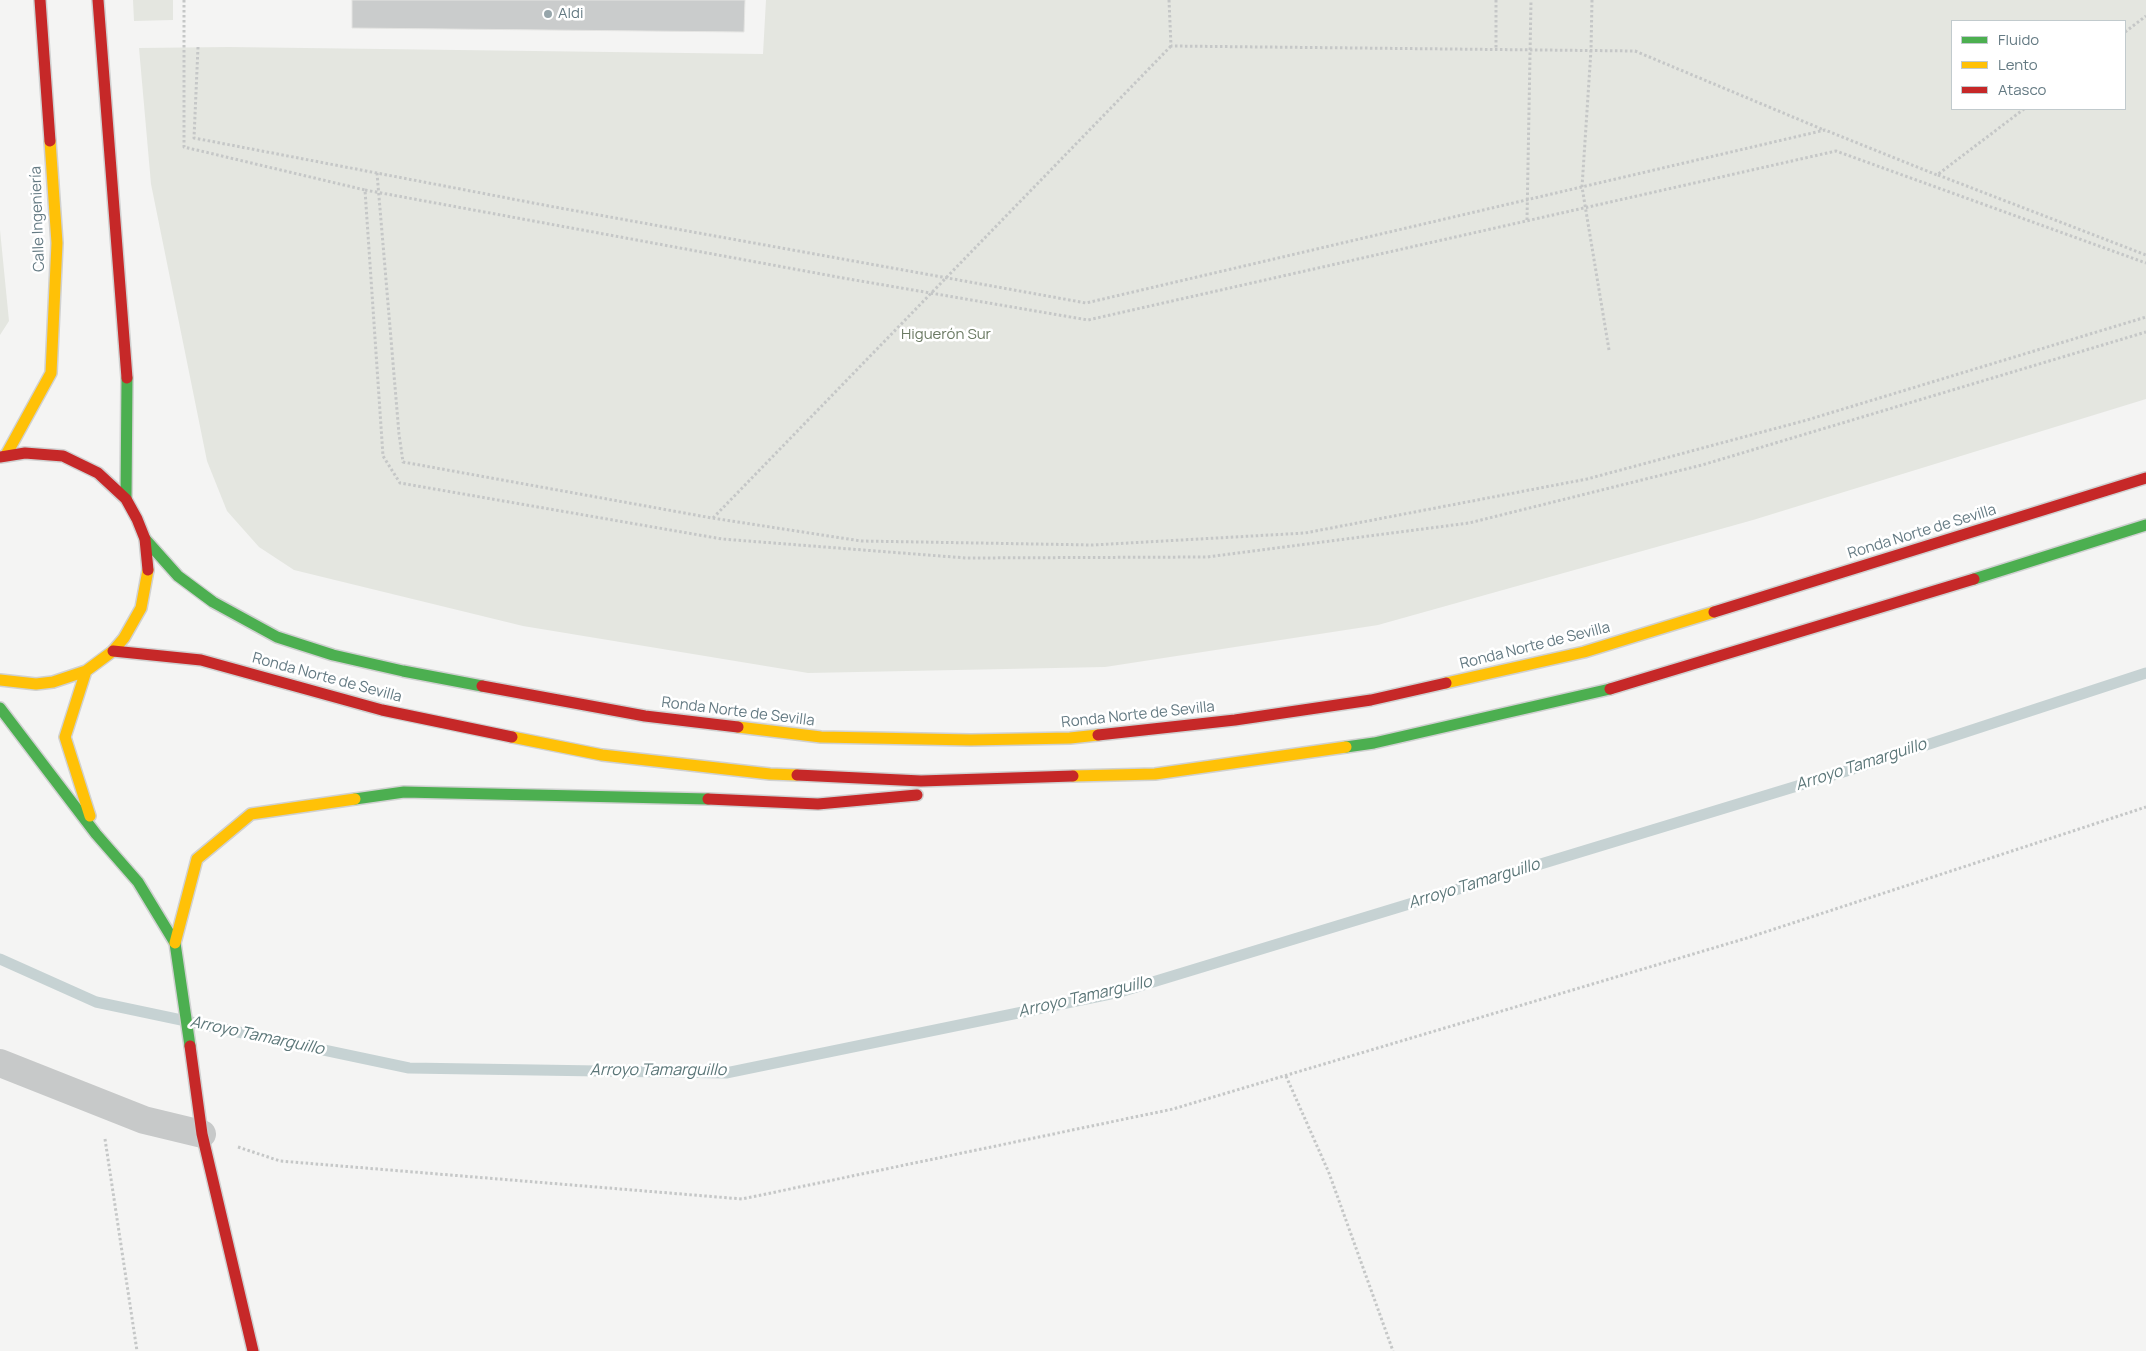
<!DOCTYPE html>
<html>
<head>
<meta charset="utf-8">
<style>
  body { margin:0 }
  #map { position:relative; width:2146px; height:1351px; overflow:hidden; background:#f4f4f3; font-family:Manrope,sans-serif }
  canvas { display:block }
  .legend { position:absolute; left:1951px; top:20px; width:175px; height:90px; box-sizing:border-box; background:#fff; border:1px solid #c1cacd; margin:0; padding:6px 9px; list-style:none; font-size:15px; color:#647a83 }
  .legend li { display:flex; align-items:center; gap:10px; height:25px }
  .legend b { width:25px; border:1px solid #c1cacd }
</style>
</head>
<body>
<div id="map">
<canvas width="2146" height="1351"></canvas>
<ul class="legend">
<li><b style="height:6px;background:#4caf50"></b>Fluido</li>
<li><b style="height:6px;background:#ffc107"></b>Lento</li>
<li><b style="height:6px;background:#c62828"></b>Atasco</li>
</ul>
</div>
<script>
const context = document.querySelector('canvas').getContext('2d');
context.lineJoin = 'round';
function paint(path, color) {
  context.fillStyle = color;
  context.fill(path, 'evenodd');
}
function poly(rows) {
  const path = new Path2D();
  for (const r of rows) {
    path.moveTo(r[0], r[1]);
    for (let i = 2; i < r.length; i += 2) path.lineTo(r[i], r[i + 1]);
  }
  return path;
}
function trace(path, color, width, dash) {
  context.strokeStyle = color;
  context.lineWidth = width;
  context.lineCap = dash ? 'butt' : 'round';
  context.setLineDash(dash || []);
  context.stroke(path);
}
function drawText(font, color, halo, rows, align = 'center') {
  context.font = font + ' Manrope,sans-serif';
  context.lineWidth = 5;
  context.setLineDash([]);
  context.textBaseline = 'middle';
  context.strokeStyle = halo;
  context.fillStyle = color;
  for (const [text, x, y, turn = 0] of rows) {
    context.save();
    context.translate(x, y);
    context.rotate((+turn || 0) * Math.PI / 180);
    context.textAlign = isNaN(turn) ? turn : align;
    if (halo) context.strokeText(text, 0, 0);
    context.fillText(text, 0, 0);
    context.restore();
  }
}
const green = poly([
  [133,0,173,0,173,20,134,21],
  [766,0,2146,0,2146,399,1753,520,1378,625,1105,667,808,673,523,626,294,570,259,547,227,511,207,461,151,184,139,48,229,47,763,54],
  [1952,21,2125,21,2125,109,1952,109],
  [0,230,9,321,0,335]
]);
const stream = poly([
  [0,959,96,1002,409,1068,726,1073,1120,992,1853,769,2146,673]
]);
const building = poly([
  [352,0,745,0,744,32,352,28,352,0]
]);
const path = poly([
  [184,0,184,147,365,190,383,456,400,483,722,539,966,558,1207,557,1469,523,1702,465,2146,332],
  [1169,0,1171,46,1635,51,1824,130],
  [1496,0,1496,49],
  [1592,0,1591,50,1582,187,1609,350],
  [2125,32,2146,16],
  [198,47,194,138,549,206,1086,303,1825,130,1937,175,2024,109],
  [377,173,399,434,403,462,712,518,861,541,1093,545,1305,533,1587,479,1807,420,2146,317],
  [1938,175,2146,255],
  [365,190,843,278,1088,320,1836,151,2146,263],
  [1527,220,1531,0],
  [713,518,1171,46],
  [1286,1076,1329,1173,1393,1351],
  [105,1139,137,1351],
  [238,1147,280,1161,742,1199,1173,1109,1747,938,2146,807]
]);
const street = poly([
  [0,1063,144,1120,202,1134]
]);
const fast = poly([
  [126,499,127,378],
  [145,539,178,576,213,602,277,637,333,655,403,671,482,686],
  [1974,579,2146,525],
  [0,708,96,834,138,882,175,943,190,1046],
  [1346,747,1374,743,1610,689],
  [355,799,404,792,708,799]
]);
const slow = poly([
  [6,455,51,373,57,243,50,141],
  [86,671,65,737,90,816],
  [0,680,36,684,53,682,86,671,113,651,124,638,141,608,148,570],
  [1446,683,1584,652,1714,612],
  [738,727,821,737,971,740,1070,738,1098,735],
  [512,737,602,755,770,774,797,775],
  [1073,776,1155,774,1346,747],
  [175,943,197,859,251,814,355,799]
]);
const jam = poly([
  [40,0,50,141],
  [98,0,127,378],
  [0,457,25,453,63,456,98,473,126,499,137,519,145,539,148,570],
  [1714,612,2146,478],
  [113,651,201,660,382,710,512,737],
  [482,686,645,716,738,727],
  [1610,689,1974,579],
  [1098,735,1235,720,1371,700,1446,683],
  [797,775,921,781,1073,776],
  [708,799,818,804,917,795],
  [190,1046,202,1134,253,1351]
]);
const markers = [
  [548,14,5,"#96a5aa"]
];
const poiNames = [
  ["Aldi",558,14]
];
const streetNames = [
  ["Calle Ingeniería",38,219,-92],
  ["Ronda Norte de Sevilla",1922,532,-17],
  ["Ronda Norte de Sevilla",1535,646,-14],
  ["Ronda Norte de Sevilla",327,678,15],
  ["Ronda Norte de Sevilla",738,712,7],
  ["Ronda Norte de Sevilla",1138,715,-6]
];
const parkNames = [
  ["Higuerón Sur",946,335]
];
const waterNames = [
  ["Arroyo Tamarguillo",1861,765,-18],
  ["Arroyo Tamarguillo",1474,884,-17],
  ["Arroyo Tamarguillo",1085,997,-13],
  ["Arroyo Tamarguillo",257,1036,12],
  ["Arroyo Tamarguillo",658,1071]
];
paint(green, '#e4e6e0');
trace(stream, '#c6d2d3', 11);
paint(building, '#cacccc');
trace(building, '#e4e4e2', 1);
trace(fast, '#d0d1d1', 14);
trace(slow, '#d0d1d1', 14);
trace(jam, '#d0d1d1', 14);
trace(path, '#c5c7c7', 3, [2.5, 2.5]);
trace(street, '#c7c9c9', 28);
trace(fast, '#4caf50', 11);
trace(slow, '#ffc107', 11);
trace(jam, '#c62828', 11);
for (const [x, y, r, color] of markers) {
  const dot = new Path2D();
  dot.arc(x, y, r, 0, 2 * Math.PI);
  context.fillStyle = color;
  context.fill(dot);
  trace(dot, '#fff', 2);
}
drawText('15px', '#647a83', '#fff', poiNames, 'left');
drawText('15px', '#647a83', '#fff', streetNames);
drawText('15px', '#6b7a63', '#fff', parkNames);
drawText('italic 16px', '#5b7678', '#fff', waterNames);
</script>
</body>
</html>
